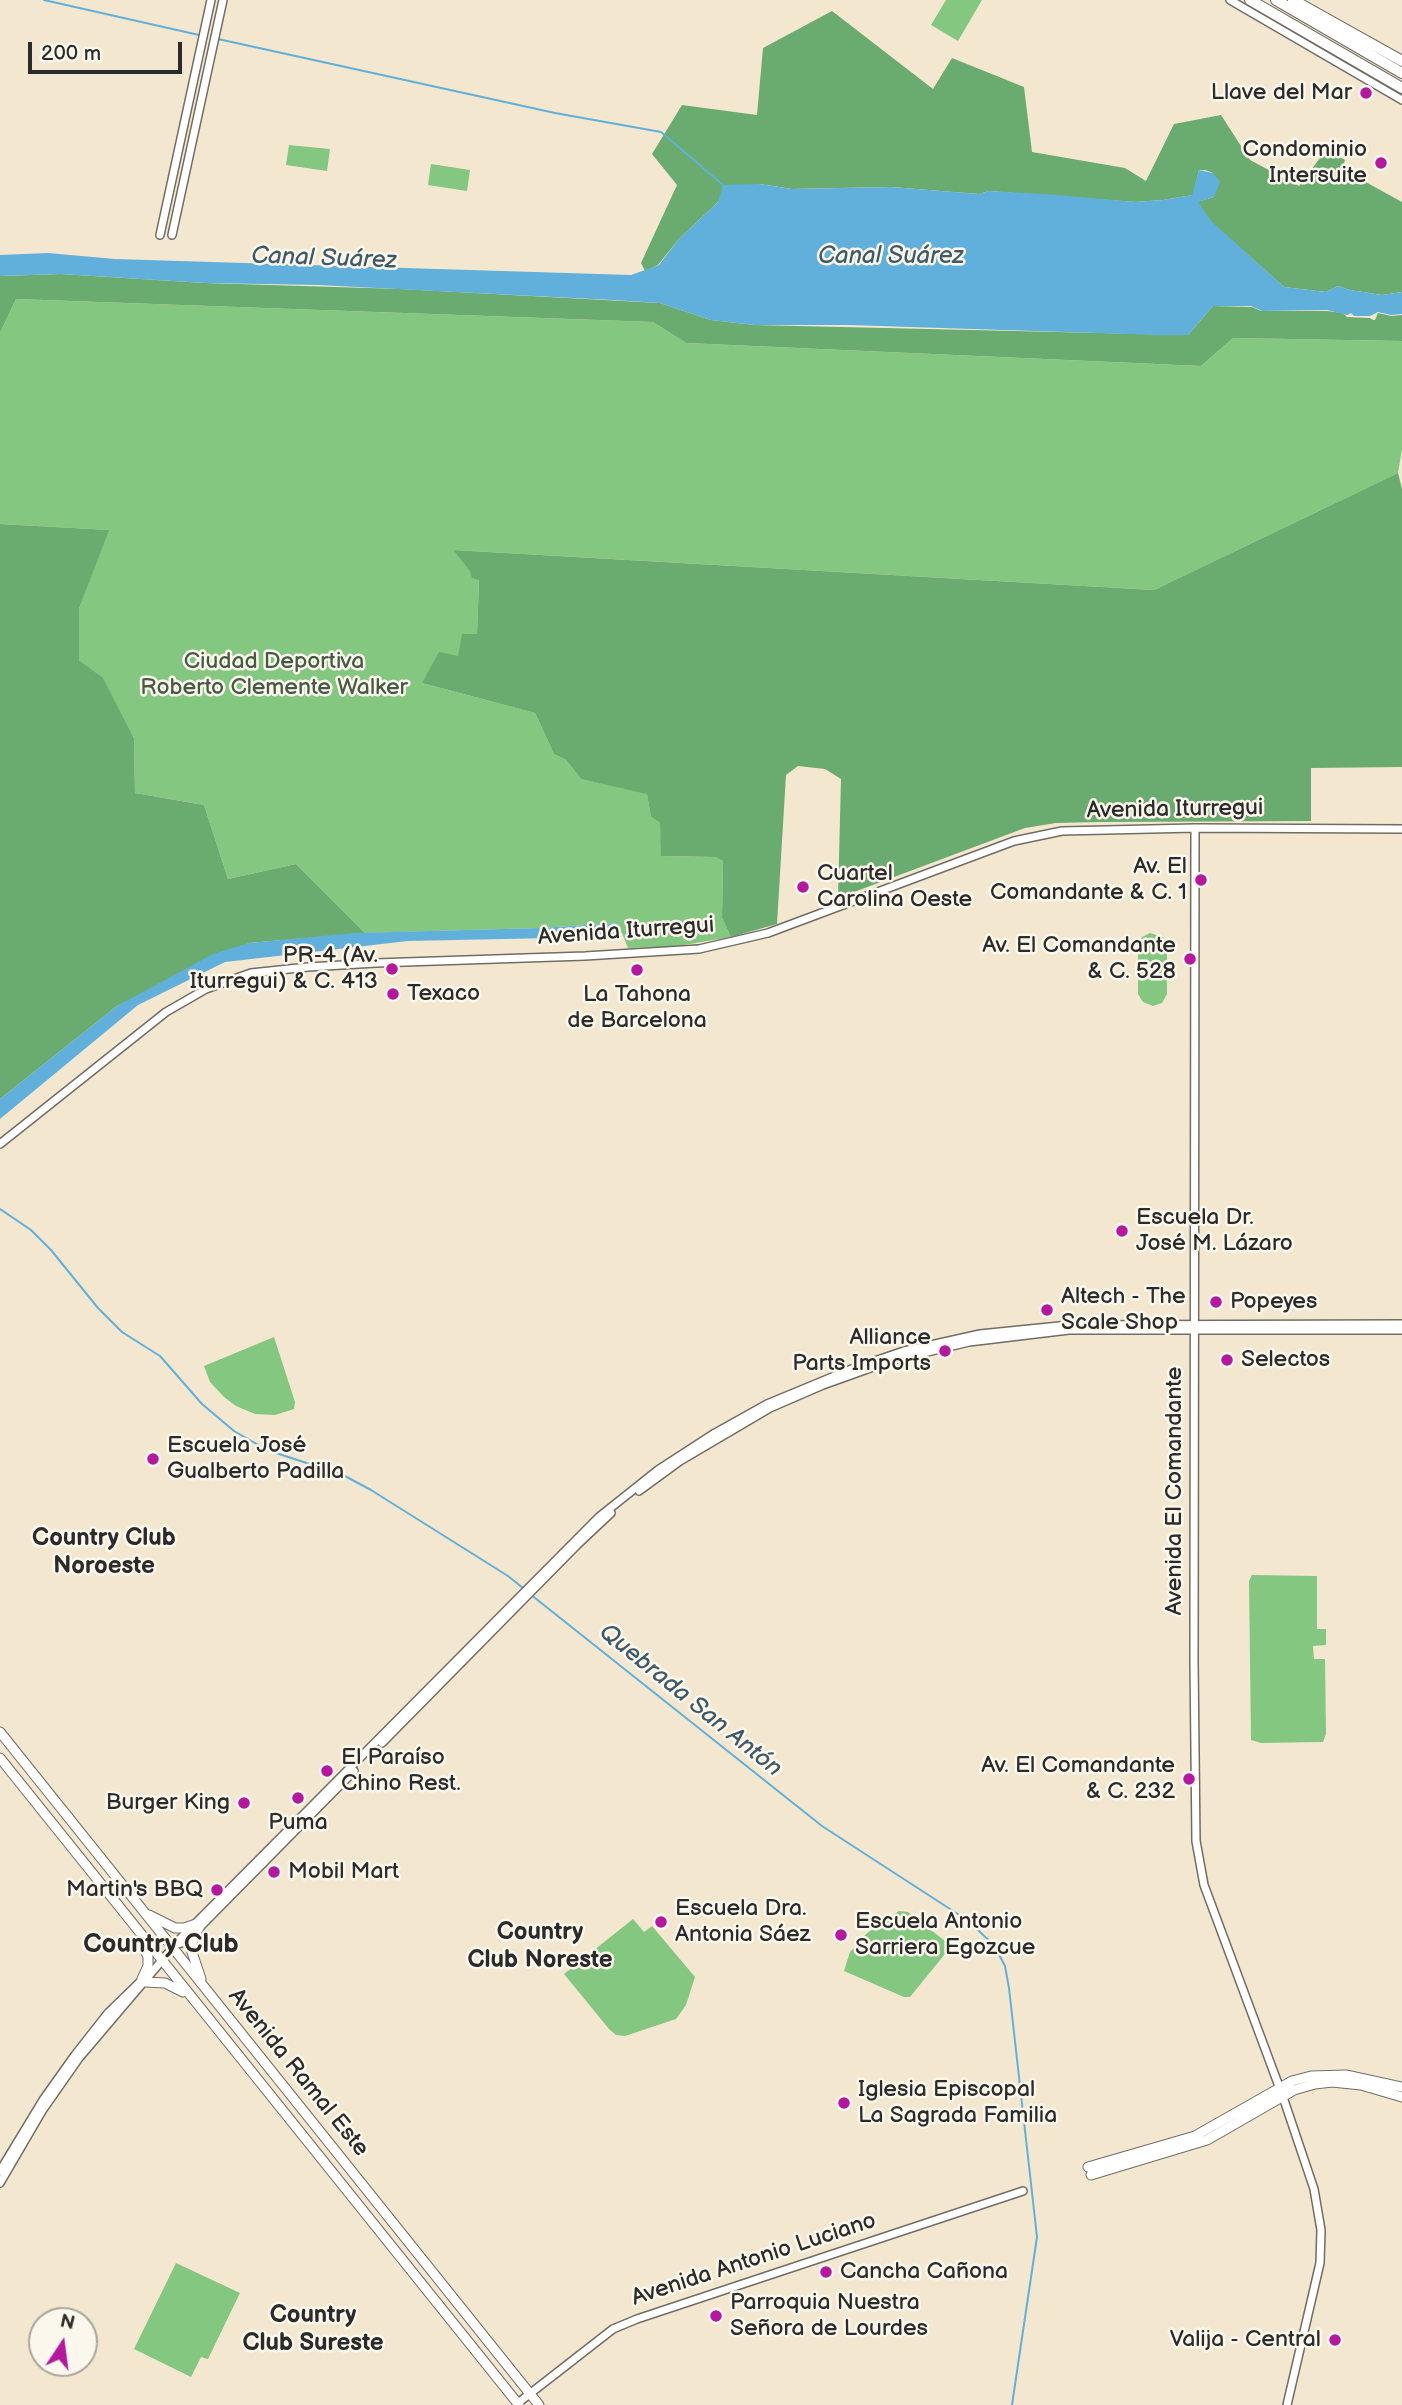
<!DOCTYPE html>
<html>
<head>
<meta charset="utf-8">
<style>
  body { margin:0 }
  #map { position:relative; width:1402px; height:2405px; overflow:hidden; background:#f3e8cf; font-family:"Balsamiq Sans",sans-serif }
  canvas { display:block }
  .north { position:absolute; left:28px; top:2307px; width:70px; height:70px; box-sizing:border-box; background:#fbf7ec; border:2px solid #a8a59f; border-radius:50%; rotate:13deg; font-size:19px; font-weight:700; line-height:28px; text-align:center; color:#2b2b2b }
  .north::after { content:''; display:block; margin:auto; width:24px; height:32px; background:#b5179e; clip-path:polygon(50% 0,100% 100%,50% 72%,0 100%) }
  .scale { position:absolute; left:28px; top:42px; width:154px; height:32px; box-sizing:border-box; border:4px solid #2b2b2b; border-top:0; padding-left:9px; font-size:21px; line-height:24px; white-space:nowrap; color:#2b2b2b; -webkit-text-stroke:5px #fbf7ec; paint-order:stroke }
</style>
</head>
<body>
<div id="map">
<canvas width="1402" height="2405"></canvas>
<div class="north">N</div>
<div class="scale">200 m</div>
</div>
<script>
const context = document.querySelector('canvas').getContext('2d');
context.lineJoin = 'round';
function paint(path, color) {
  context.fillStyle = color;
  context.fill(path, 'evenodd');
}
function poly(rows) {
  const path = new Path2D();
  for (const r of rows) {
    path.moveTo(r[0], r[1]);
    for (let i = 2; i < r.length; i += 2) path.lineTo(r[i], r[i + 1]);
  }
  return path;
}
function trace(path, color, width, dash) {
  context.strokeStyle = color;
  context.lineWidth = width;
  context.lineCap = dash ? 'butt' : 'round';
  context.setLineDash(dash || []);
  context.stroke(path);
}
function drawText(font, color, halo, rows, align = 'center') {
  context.font = font + ' "Balsamiq Sans",sans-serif';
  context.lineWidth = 5;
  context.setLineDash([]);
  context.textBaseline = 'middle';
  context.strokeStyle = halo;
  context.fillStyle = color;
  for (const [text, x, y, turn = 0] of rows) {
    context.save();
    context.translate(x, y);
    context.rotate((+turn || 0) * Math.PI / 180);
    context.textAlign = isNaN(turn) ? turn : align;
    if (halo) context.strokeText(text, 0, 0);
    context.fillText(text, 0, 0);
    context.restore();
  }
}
const green = poly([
  [946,0,982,0,958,41,931,25],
  [289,145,330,149,327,171,286,165],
  [431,164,470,170,467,191,428,185],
  [16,299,653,322,686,343,1201,366,1233,338,1402,341,1402,449,1398,473,1154,590,453,550,479,580,477,634,458,656,422,683,535,713,554,754,566,760,581,779,647,793,651,817,660,823,662,856,715,857,723,861,722,918,731,937,678,946,628,948,618,923,540,928,365,933,296,864,228,879,204,805,135,793,134,738,103,679,79,660,79,609,108,530,0,524,0,333],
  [1150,933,1163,937,1167,946,1167,994,1162,1003,1153,1006,1143,1002,1138,994,1138,945,1142,937],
  [274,1337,295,1402,294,1409,275,1415,255,1414,236,1406,224,1397,210,1382,204,1366],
  [1252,1575,1317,1576,1317,1629,1326,1629,1326,1645,1313,1646,1314,1659,1325,1659,1326,1734,1323,1742,1261,1743,1251,1740,1249,1581],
  [899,1911,908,1912,945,1941,949,1949,910,1997,904,1997,844,1971,850,1952,867,1933],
  [633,1919,644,1932,652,1926,695,1977,686,2005,676,2019,625,2036,616,2035,609,2029,564,1974],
  [176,2263,240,2293,208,2359,201,2357,191,2377,134,2349]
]);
const forest = poly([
  [832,11,933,89,952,58,1024,87,1032,152,1125,168,1146,181,1174,124,1221,115,1250,160,1299,186,1326,150,1345,160,1342,169,1402,202,1402,292,1382,295,1350,290,1338,286,1326,292,1284,287,1211,222,1197,202,1214,197,1213,173,1205,170,1199,170,1193,195,1163,200,1135,202,989,191,979,194,891,187,792,189,759,184,718,202,678,240,658,265,645,271,641,263,677,185,652,154,682,105,757,115,763,48],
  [61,274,205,283,401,289,660,303,711,320,755,325,1188,335,1213,306,1252,307,1261,311,1327,311,1343,313,1347,317,1370,318,1373,320,1375,320,1378,313,1391,316,1402,315,1402,341,1233,338,1201,366,686,343,653,322,16,299,0,333,0,276],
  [1398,473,1402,489,1402,767,1311,768,1311,821,1101,822,1056,823,1025,828,838,898,841,779,825,769,798,766,786,775,777,924,731,937,722,918,723,861,715,857,661,856,660,823,651,817,647,794,581,779,566,760,554,754,535,713,422,683,439,652,458,656,462,634,477,634,479,580,472,578,470,571,453,550,1154,590],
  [0,524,109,530,79,609,79,660,103,678,134,738,135,793,204,805,228,879,296,864,365,933,249,943,117,1006,0,1099]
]);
const water = poly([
  [1199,170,1213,173,1220,182,1214,197,1198,202,1211,221,1284,287,1326,292,1338,286,1350,290,1382,295,1402,292,1402,314,1391,315,1378,312,1370,316,1354,316,1351,313,1347,315,1327,310,1262,311,1251,306,1213,306,1188,335,1158,335,848,325,755,325,711,320,660,303,612,300,318,285,205,283,61,274,0,276,0,255,48,253,115,259,631,275,659,265,678,240,718,202,723,185,759,184,792,189,891,187,979,194,989,191,1058,195,1135,202,1163,200,1192,195],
  [618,923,622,933,552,938,408,941,225,962,138,1005,0,1119,0,1099,117,1006,213,954,249,943,355,933,540,928]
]);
const stream = poly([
  [44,0,199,35],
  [218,39,555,113,661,132,723,185],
  [0,1209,31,1230,51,1250,98,1308,122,1332,160,1356,202,1404,234,1431,267,1450,343,1475,371,1490,508,1576,523,1588],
  [530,1594,822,1826,967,1920,994,1945,1005,1966,1009,1988,1037,2237,1012,2405]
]);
const minor = poly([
  [1230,0,1402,100],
  [160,235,211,0],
  [172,235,223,0],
  [1195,828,1194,1661,1196,1841,1204,1885,1283,2097,1314,2189,1321,2230,1320,2263,1287,2405],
  [0,1144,166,1012,206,989,251,973,308,967,376,963,585,956,699,949,768,933,1014,841,1062,831,1195,828,1402,829],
  [639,1491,680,1461,770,1408,823,1385,890,1361,969,1342,1069,1330,1402,1330],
  [382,1743,578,1544,611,1513],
  [178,1944,185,1942,199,1928,354,1771],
  [0,2171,43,2100,75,2055,108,2013,143,1979],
  [0,2183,42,2111,79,2058,181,1938,599,1517,658,1470,715,1433,767,1404,854,1368,904,1351,980,1334,1069,1325,1402,1324],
  [518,2403,613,2329,637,2319,1023,2191]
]);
const major = poly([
  [0,1732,539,2405],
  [0,1758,519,2405],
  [149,1915,175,1928,184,1928,196,1924],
  [199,1928,194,1935,191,1949,201,1979],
  [140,1939,148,1957,148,1966,142,1979],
  [145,1982,165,1983,183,1992],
  [1088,2167,1195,2136,1292,2081,1311,2076,1346,2075,1402,2087],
  [1091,2175,1207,2140,1294,2090,1315,2084,1332,2082,1361,2085,1402,2097]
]);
const highway = poly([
  [1250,0,1402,88],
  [1276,0,1402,73],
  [1293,0,1402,61]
]);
const markers = [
  [1366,93,7,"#b5179e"],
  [1381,163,7,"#b5179e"],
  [1201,880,7,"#b5179e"],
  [803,887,7,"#b5179e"],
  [1190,959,7,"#b5179e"],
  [392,969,7,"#b5179e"],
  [637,970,7,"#b5179e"],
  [393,994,7,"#b5179e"],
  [1122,1231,7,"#b5179e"],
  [1216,1302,7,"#b5179e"],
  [1047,1310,7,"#b5179e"],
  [945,1351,7,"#b5179e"],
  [1227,1360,7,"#b5179e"],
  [153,1459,7,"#b5179e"],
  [327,1771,7,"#b5179e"],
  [1189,1779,7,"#b5179e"],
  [298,1798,7,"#b5179e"],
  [244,1803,7,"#b5179e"],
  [274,1872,7,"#b5179e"],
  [217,1890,7,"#b5179e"],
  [661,1922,7,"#b5179e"],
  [841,1935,7,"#b5179e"],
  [844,2103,7,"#b5179e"],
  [826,2272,7,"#b5179e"],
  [716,2316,7,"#b5179e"],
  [1335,2340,7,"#b5179e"]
];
const poiNames = [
  ["Llave del Mar",1352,93,"right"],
  ["Condominio",1367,150,"right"],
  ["Intersuite",1367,176,"right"],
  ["Av. El",1187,867,"right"],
  ["Comandante & C. 1",1187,893,"right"],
  ["Cuartel",817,874],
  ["Carolina Oeste",817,900],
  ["Av. El Comandante",1176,946,"right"],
  ["& C. 528",1176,972,"right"],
  ["PR-4 (Av.",378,956,"right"],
  ["Iturregui) & C. 413",378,982,"right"],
  ["Texaco",407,994],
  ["La Tahona",637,995,"center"],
  ["de Barcelona",637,1021,"center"],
  ["Escuela Dr.",1136,1218],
  ["José M. Lázaro",1136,1244],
  ["Altech - The",1061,1297],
  ["Scale Shop",1061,1323],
  ["Popeyes",1230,1302],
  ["Alliance",931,1338,"right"],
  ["Parts Imports",931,1364,"right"],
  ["Selectos",1241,1360],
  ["Escuela José",167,1446],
  ["Gualberto Padilla",167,1472],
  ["El Paraíso",341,1758],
  ["Chino Rest.",341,1784],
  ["Av. El Comandante",1175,1766,"right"],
  ["& C. 232",1175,1792,"right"],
  ["Burger King",230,1803,"right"],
  ["Puma",298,1823,"center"],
  ["Mobil Mart",288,1872],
  ["Martin's BBQ",203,1890,"right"],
  ["Escuela Dra.",675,1909],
  ["Antonia Sáez",675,1935],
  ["Escuela Antonio",855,1922],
  ["Sarriera Egozcue",855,1948],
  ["Iglesia Episcopal",858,2090],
  ["La Sagrada Familia",858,2116],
  ["Cancha Cañona",840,2272],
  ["Parroquia Nuestra",730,2303],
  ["Señora de Lourdes",730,2329],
  ["Valija - Central",1321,2340,"right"]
];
const parkNames = [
  ["Ciudad Deportiva",274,662],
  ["Roberto Clemente Walker",274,688]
];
const streetNames = [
  ["Avenida Iturregui",1175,810,-1],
  ["Avenida Iturregui",626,932,-4],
  ["Avenida El Comandante",1175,1491,-90],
  ["Avenida Ramal Este",298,2073,51],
  ["Avenida Antonio Luciano",754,2260,-18]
];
const waterNames = [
  ["Canal Suárez",891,257],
  ["Canal Suárez",324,259,2],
  ["Quebrada San Antón",690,1701,39]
];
const neighbourhoodNames = [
  ["Country Club",104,1539],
  ["Noroeste",104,1567],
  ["Country",540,1933],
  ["Club Noreste",540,1961],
  ["Country",313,2316],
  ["Club Sureste",313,2344]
];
const quarterNames = [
  ["Country Club",161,1945]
];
paint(green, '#83c781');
paint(forest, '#6aac6f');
paint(water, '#60b0db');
trace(stream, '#60b0db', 2);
trace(minor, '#716d64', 10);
trace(major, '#716d64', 11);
trace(highway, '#716d64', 12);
trace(minor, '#fff', 7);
trace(major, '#fff', 9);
trace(highway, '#fff', 10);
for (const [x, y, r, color] of markers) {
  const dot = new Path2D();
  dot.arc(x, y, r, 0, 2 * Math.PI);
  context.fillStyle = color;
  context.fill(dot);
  trace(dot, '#fbf7ec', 2.5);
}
drawText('23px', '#2b2b2b', '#fbf7ec', poiNames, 'left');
drawText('23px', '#455a45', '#fbf7ec', parkNames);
drawText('23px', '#2b2b2b', '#fbf7ec', streetNames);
drawText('italic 24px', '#3e5a69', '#fbf7ec', waterNames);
drawText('bold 24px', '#2b2b2b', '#fbf7ec', neighbourhoodNames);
drawText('bold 26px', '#2b2b2b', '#fbf7ec', quarterNames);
</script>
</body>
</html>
